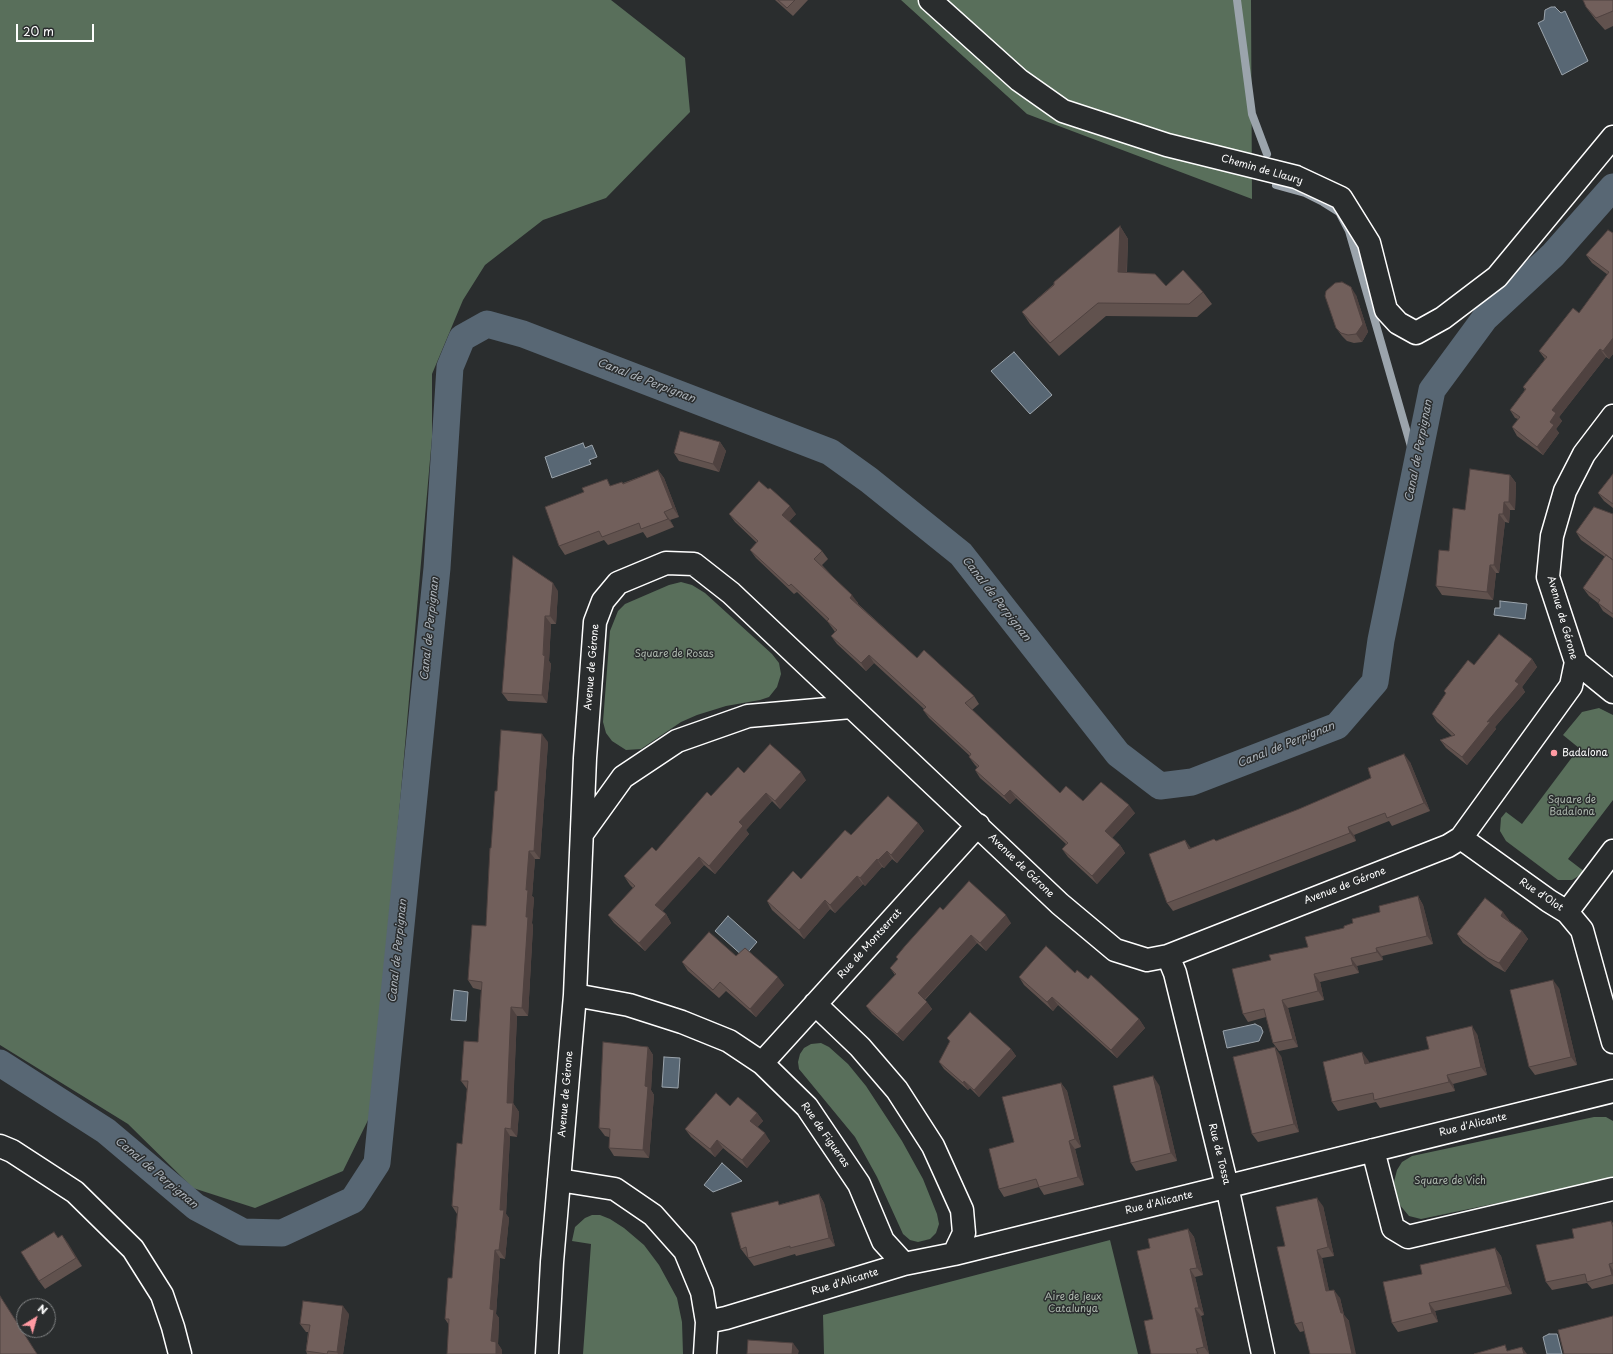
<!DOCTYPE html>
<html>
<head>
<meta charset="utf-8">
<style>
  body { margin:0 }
  #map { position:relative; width:1613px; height:1354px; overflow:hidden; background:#2a2d2e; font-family:"Playpen Sans",sans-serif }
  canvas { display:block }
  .north { position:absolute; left:16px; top:1298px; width:40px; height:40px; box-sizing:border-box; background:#2a2d2e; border:1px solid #7f8182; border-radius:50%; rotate:37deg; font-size:11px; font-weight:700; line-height:16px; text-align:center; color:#fff }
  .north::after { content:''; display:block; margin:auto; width:14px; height:18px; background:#ff9aa2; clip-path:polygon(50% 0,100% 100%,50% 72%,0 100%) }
  .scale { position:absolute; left:16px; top:24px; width:78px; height:18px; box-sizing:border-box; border:2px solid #fff; border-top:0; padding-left:5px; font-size:12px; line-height:14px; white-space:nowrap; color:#fff; -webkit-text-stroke:3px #2a2d2e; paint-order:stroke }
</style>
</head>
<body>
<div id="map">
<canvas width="1613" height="1354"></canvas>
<div class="north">N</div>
<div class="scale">20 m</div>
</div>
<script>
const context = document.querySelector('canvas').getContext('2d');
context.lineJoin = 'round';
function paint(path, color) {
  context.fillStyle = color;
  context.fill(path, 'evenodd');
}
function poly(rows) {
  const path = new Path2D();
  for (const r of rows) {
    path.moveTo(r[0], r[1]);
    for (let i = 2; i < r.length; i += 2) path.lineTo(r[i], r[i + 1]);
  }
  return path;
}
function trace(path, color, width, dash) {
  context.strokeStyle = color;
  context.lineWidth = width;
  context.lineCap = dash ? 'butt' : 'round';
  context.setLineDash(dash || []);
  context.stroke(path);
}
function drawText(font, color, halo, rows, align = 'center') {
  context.font = font + ' "Playpen Sans",sans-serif';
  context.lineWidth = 3;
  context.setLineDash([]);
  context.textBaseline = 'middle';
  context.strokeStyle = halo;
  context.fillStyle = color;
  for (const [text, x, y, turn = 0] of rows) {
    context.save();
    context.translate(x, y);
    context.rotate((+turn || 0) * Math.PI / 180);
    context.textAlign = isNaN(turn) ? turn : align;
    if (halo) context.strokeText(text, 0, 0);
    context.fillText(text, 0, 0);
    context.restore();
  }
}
const green = poly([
  [0,0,611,0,685,58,690,112,606,198,543,220,485,265,463,300,432,374,432,437,373,1110,343,1171,255,1208,193,1188,128,1124,0,1045],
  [901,0,1251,0,1252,199,1027,114],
  [681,582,692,585,705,593,772,654,779,663,781,674,777,687,769,697,760,700,726,706,697,715,681,722,641,749,626,750,612,741,606,733,603,722,610,631,618,611,625,604,669,585],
  [1599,708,1613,715,1613,800,1568,859,1585,872,1572,880,1558,880,1506,841,1500,831,1501,818,1506,812,1522,824,1579,748,1563,735,1582,712],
  [821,1043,829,1047,848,1064,866,1086,902,1141,923,1179,937,1214,939,1224,936,1233,930,1239,918,1242,910,1240,903,1234,877,1177,855,1137,799,1069,798,1062,800,1054,804,1048,811,1044],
  [1594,1117,1606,1117,1613,1121,1613,1179,1421,1219,1409,1216,1399,1204,1394,1182,1397,1170,1402,1162,1412,1156],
  [592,1215,600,1215,610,1219,624,1228,644,1245,659,1265,677,1298,682,1322,683,1354,583,1354,591,1244,572,1241,575,1227,585,1218],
  [1110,1240,1138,1354,824,1354,823,1315]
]);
const water = poly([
  [1555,7,1561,13,1565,11,1588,61,1562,75,1538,23,1544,20,1545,10,1551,7,1555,7],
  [1014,352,1052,395,1030,414,991,371,1014,352],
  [583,443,585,448,592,445,597,457,589,460,591,464,552,478,545,457,583,443],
  [1500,601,1527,604,1525,619,1494,615,1495,608,1500,608,1500,601],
  [728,916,757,942,744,957,715,931,728,916],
  [454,990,468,992,466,1021,451,1020,454,990],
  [1255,1024,1261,1027,1263,1032,1259,1041,1227,1048,1223,1031,1255,1024],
  [664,1057,680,1058,678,1088,662,1087,664,1057],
  [722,1163,742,1181,713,1192,704,1185,722,1163],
  [1549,1334,1557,1334,1562,1354,1547,1354,1543,1337,1549,1334]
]);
const stream = poly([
  [1237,0,1252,114,1267,154],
  [1276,185,1305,193,1323,202,1339,212,1349,231,1416,464]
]);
const canal = poly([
  [0,1063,106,1131,196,1207,243,1232,282,1233,353,1200,377,1163,437,568,450,367,462,338,487,324,523,334,830,452,869,480,961,554,1118,754,1160,786,1192,782,1337,726,1375,682,1381,640,1432,390,1485,318,1553,255,1613,187]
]);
const street = poly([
  [930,0,1019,80,1063,111,1167,145,1296,177,1341,198,1369,243,1386,310,1398,323,1416,333,1443,318,1497,277,1613,137],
  [1576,662,1613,692],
  [582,834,623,777,677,741,748,716,851,707],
  [1461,838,1549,901,1567,912,1582,930,1613,1042],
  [1567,912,1613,851],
  [1168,956,1175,973,1227,1186,1263,1354],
  [575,995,629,1005,682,1022,729,1041,762,1063,807,1107,859,1184,883,1241,904,1264],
  [815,1004,860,1047,897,1090,933,1146,962,1210,964,1233,954,1254],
  [762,1063,978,825],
  [0,1146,12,1151,75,1192,133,1249,162,1295,173,1327,180,1354],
  [1373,1150,1393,1228,1408,1237,1613,1189],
  [559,1180,615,1189,653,1215,685,1251,702,1292,707,1322,705,1354],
  [707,1322,726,1318,904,1264,954,1254,1613,1091],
  [547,1354,552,1262,575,995,585,758,595,622,603,601,618,583,666,563,694,564,731,593,1060,904,1115,950,1147,960,1168,956,1448,846,1461,838,1571,686,1576,662,1548,577,1552,536,1565,491,1584,454,1613,416]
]);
const wall = poly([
  [775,0,808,0,793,16],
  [1613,0,1613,26,1605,30,1595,19,1586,7],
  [1120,226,1128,239,1127,272,1166,286,1203,292,1212,304,1197,317,1106,316,1059,356,1030,324,1022,312],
  [1613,233,1613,354,1609,359,1606,357,1559,417,1562,421,1556,429,1559,433,1543,455,1517,436,1512,427,1518,419,1515,418,1510,410,1525,390,1523,387,1545,359,1539,351,1579,313,1608,275,1592,263,1586,255],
  [1356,295,1368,332,1362,342,1354,343,1347,341,1342,336,1336,328],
  [720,442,726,451,719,472,679,461,674,453],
  [658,470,664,478,679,517,670,520,674,527,647,538,643,532,608,545,604,540,565,555,559,546,584,492,623,483],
  [1613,474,1613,508,1604,501,1598,493],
  [1510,475,1516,483,1515,510,1510,510,1509,523,1505,522,1499,573,1496,573,1493,600,1442,595,1436,586,1449,551,1465,510],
  [729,514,796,514,789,521,822,551,828,559,822,565,858,603,858,604,917,658,974,696,979,704,972,710,1060,793,1083,801,1135,813,1112,838,1120,845,1125,853,1097,884,1068,857,1062,849,1066,844,1016,798,1010,804,980,778,975,770,977,767,975,765,969,757,970,756,929,718,923,710,924,709,874,663,866,671,837,644,831,636,835,632,833,629,827,621,797,592,794,594,756,558,750,550,757,543,735,522],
  [1613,514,1613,618,1603,611,1598,603,1589,596,1583,588,1605,557,1581,540,1576,532],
  [558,591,556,624,551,624,549,661,551,664,547,703,508,701,502,693],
  [1532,659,1537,667,1522,687,1525,692,1495,727,1496,729,1467,765,1446,748,1440,740,1452,736,1437,722,1432,714,1446,694,1444,691,1474,665],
  [548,742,540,859,535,859,532,896,534,898,532,923,533,926,528,1016,517,1016,513,1103,519,1112,517,1137,510,1136,506,1214,509,1218,505,1259,500,1258,496,1314,499,1318,498,1344,502,1350,449,1325,445,1319,452,1278,457,1214,452,1206,462,1144,467,1089,461,1081,478,1042,481,990,473,988,468,980,486,926,491,848,497,791],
  [1410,762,1430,811,1392,826,1389,821,1354,835,1356,841,1173,911,1167,903,1191,848,1216,841,1299,809],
  [744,773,806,780,780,809,772,801,746,830,749,834,715,874,704,865,662,911,666,914,671,923,645,951,614,923,608,915,633,888,630,885,624,876,656,851,711,796],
  [918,823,924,831,897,863,892,859,884,868,882,867,865,886,863,884,835,913,830,909,804,939,772,910,767,901,801,879],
  [1418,896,1423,905,1433,944,1382,956,1383,960,1357,966,1359,973,1320,982,1324,1000,1288,1008,1298,1047,1279,1051,1273,1043,1266,1017,1248,1022,1243,1014,1271,960,1308,947,1353,923],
  [943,910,1011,923,986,951,977,943,925,1000,932,1009,903,1041,872,1014,866,1006,895,975,890,968,898,960,896,957],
  [1509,920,1509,921,1522,931,1528,939,1505,972,1494,966,1463,943,1457,934],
  [736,956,784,985,756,1017,726,991,719,998,688,971,682,962],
  [1075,973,1088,979,1139,1019,1145,1028,1117,1058,1058,1005,1053,1011,1024,985,1019,977],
  [1559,988,1577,1065,1535,1075,1529,1067],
  [1477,1034,1487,1075,1453,1084,1455,1091,1380,1108,1376,1102,1338,1111,1332,1102,1368,1060,1369,1063,1429,1049],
  [947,1038,1011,1049,1016,1056,979,1097,970,1088,968,1090,944,1069,939,1062,950,1042],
  [648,1047,653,1055,651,1090,654,1095,649,1158,614,1156,609,1148,609,1137,605,1136,599,1128],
  [1281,1056,1299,1132,1258,1142,1252,1134],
  [1061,1083,1067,1091,1081,1147,1075,1149,1084,1185,1044,1195,1039,1187,1004,1197,999,1189,1014,1142],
  [1159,1085,1177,1161,1136,1171,1131,1163],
  [730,1106,757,1113,763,1121,757,1127,770,1141,747,1168,723,1148,715,1157,691,1137,685,1129],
  [819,1194,824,1203,835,1246,796,1256,795,1254,754,1266,748,1258,748,1256,747,1257,741,1249,781,1204],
  [1323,1206,1334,1256,1322,1258,1329,1291,1340,1298,1344,1315,1349,1321,1300,1332,1295,1324,1285,1246],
  [1611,1221,1613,1223,1613,1284,1592,1289,1587,1283,1552,1290,1546,1282,1574,1238],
  [1188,1229,1194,1237,1203,1275,1195,1277,1204,1315,1201,1316,1209,1354,1151,1354,1153,1319,1150,1248],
  [62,1235,82,1266,45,1289,39,1281,58,1238],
  [1495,1248,1501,1256,1512,1294,1435,1311,1438,1322,1398,1332,1392,1323,1422,1274],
  [349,1314,343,1354,307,1354,306,1351,308,1332,306,1332,300,1324]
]);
const shadedWall = poly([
  [1120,226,1128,239,1126,284,1118,272],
  [1351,287,1356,295,1368,332,1362,342,1356,334],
  [1613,338,1613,354,1609,359,1603,351],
  [1600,349,1606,357,1559,417,1562,421,1556,429,1559,433,1543,455,1537,447,1550,422,1552,410],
  [720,442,726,451,719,472,713,464],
  [658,470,664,478,679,517,673,508],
  [1510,475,1516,483,1515,510,1509,502],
  [1504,502,1510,510,1509,523,1503,514],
  [790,506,796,514,788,523,782,515],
  [664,512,670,520,674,527,668,519],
  [1499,514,1505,522,1499,573,1494,565],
  [1490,565,1496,573,1493,600,1487,592],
  [553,583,558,591,556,624,550,616],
  [852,595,858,603,856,606,850,598],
  [545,616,551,624,549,661,551,664,547,703,542,695],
  [869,655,874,663,866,671,861,663],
  [1532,659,1537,667,1522,687,1525,692,1495,727,1496,729,1467,765,1462,757,1515,681],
  [542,734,548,742,540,859,534,851],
  [1404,754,1410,762,1430,811,1424,803],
  [801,772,806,780,780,809,775,801],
  [1010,790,1016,798,1010,804,1004,796],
  [766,793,772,801,746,830,749,834,715,874,709,866,739,822],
  [1129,805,1135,813,1111,839,1105,831],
  [918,823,924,831,897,863,891,855],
  [1348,827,1354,835,1356,841,1350,833],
  [1185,840,1191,848,1195,857,1189,849],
  [1120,845,1125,853,1097,884,1092,876],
  [529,851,535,859,532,896,534,898,532,923,533,926,528,1016,522,1008,526,917,526,890],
  [887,851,892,859,884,868,878,860],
  [699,857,704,865,661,913,655,905],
  [877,859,882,867,865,886,860,878],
  [857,876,863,884,835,913,830,905],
  [1418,896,1423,905,1433,944,1427,936],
  [825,900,830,909,804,939,799,930],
  [1503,912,1509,920,1507,924,1501,916],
  [666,914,671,923,645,951,639,943],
  [1006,915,1011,923,986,951,980,943],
  [1522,931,1528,939,1505,972,1499,963],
  [971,935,977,943,923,1001,918,993],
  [1376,948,1382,956,1383,960,1377,952],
  [1351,958,1357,966,1359,973,1353,965],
  [1314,974,1320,982,1324,1000,1318,991],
  [778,977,784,985,756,1017,750,1009],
  [1553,980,1559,988,1577,1065,1571,1057],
  [1052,997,1058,1005,1053,1011,1047,1002],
  [1282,1000,1288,1008,1298,1047,1293,1039],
  [927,1002,932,1009,903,1041,897,1034],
  [511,1007,517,1016,513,1111,513,1103,519,1112,517,1137,511,1129,507,1103],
  [1139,1019,1145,1028,1117,1058,1111,1050],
  [1472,1026,1477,1034,1487,1075,1481,1067],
  [648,1047,653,1055,651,1090,654,1095,649,1158,643,1150,645,1086],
  [1275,1047,1281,1056,1299,1132,1294,1124],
  [1011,1049,1016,1056,979,1097,974,1090],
  [1362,1052,1368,1060,1371,1072,1365,1064],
  [1447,1075,1453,1084,1455,1091,1449,1082],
  [1153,1076,1159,1085,1177,1161,1171,1153],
  [964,1081,970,1088,968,1090,963,1083],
  [1061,1083,1067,1091,1081,1147,1075,1139],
  [757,1113,763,1121,756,1129,750,1121],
  [505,1128,510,1136,506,1214,509,1218,505,1259,499,1250,500,1210],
  [765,1133,770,1141,747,1168,742,1160],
  [717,1140,723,1148,715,1157,710,1149],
  [1069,1141,1075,1149,1084,1185,1078,1177],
  [819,1194,824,1203,835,1246,829,1238],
  [1317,1198,1323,1206,1334,1256,1328,1247],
  [1188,1229,1194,1237,1203,1275,1197,1268],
  [62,1235,68,1243,82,1266,76,1258],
  [1495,1248,1501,1256,1512,1294,1506,1286],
  [495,1250,500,1258,496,1314,499,1318,498,1344,502,1350,502,1354,496,1354,491,1341,490,1309],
  [1317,1250,1322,1258,1331,1299,1326,1291],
  [1609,1264,1613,1270,1613,1277,1612,1275],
  [1190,1269,1195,1277,1204,1315,1199,1308],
  [1334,1290,1340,1298,1344,1315,1349,1321,1356,1354,1352,1354],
  [1429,1303,1435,1311,1438,1322,1432,1313],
  [343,1306,349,1314,343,1354,338,1354,337,1352],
  [1195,1308,1201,1316,1209,1354,1204,1347],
  [793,1343,799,1351,798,1354,792,1354],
  [1522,1347,1527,1354,1524,1354]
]);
const building = poly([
  [778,0,795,0,787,8,778,0],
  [1583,0,1613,0,1613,11,1596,18,1586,7,1583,0],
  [1120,226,1118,272,1155,274,1166,286,1183,270,1203,292,1189,304,1098,303,1050,343,1022,312,1054,285,1054,282,1120,226],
  [1608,230,1613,233,1613,338,1603,351,1600,349,1552,410,1556,413,1550,422,1554,425,1537,447,1512,427,1520,417,1510,410,1526,389,1523,387,1547,357,1539,351,1573,308,1579,313,1609,272,1586,255,1608,230],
  [1342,282,1351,287,1363,324,1356,334,1348,335,1341,333,1336,328,1325,296,1326,291,1335,283,1342,282],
  [680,431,720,442,713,464,674,453,680,431],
  [1470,469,1510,475,1509,502,1504,502,1503,514,1499,514,1494,565,1490,565,1487,592,1436,586,1439,550,1449,551,1453,508,1465,510,1470,469],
  [658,470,673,508,664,512,668,519,641,529,639,523,602,537,599,531,559,546,545,507,584,492,582,488,607,479,610,486,622,482,623,484,658,470],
  [1613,474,1613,504,1598,493,1613,474],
  [759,481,768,489,770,488,790,506,782,515,822,551,814,559,852,595,850,598,917,658,924,650,974,696,965,703,1060,793,1066,786,1083,801,1101,782,1129,805,1105,831,1120,845,1092,876,1062,849,1068,843,1010,790,1004,796,975,770,979,766,969,757,971,754,923,710,926,707,869,655,861,663,831,636,837,630,827,621,829,619,791,584,789,586,750,550,758,541,729,514,759,481],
  [1594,507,1613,514,1613,560,1576,532,1594,507],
  [1606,555,1613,560,1613,614,1598,603,1600,600,1583,588,1606,555],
  [513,556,553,583,550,616,545,616,543,655,545,656,542,695,502,693,513,556],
  [1499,634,1532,659,1515,681,1519,684,1487,722,1491,721,1462,757,1440,740,1455,735,1432,714,1446,693,1444,691,1468,660,1474,665,1499,634],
  [501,730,542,734,534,851,529,851,526,890,528,890,526,917,528,917,522,1008,511,1007,507,1103,513,1103,511,1129,505,1128,500,1210,504,1210,499,1250,495,1250,490,1309,494,1310,491,1341,496,1342,496,1354,447,1354,449,1319,445,1319,448,1278,452,1278,458,1207,452,1206,457,1143,462,1144,468,1081,461,1081,464,1041,478,1042,482,982,468,980,472,925,486,926,490,848,491,848,495,791,497,791,501,730],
  [770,744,801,772,775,801,766,793,739,822,743,826,709,866,699,857,655,905,666,914,639,943,608,915,635,886,624,876,652,847,656,851,707,792,711,796,738,767,744,773,770,744],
  [1404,754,1424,803,1387,818,1385,813,1348,827,1350,833,1167,903,1149,854,1185,840,1189,849,1214,839,1216,841,1299,809,1371,778,1368,768,1404,754],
  [888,796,918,823,891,855,887,851,878,860,877,859,860,878,857,876,830,905,825,900,799,930,767,901,793,871,801,879,845,830,851,835,888,796],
  [969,881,1006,915,980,943,971,935,918,993,927,1002,897,1034,866,1006,896,974,890,968,898,959,896,957,905,946,940,907,943,910,969,881],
  [1418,896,1427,936,1376,948,1377,952,1351,958,1353,965,1314,974,1318,991,1282,1000,1293,1039,1273,1043,1264,1009,1243,1014,1232,969,1271,960,1269,955,1308,947,1305,937,1344,928,1344,926,1353,923,1352,919,1380,912,1379,906,1418,896],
  [1485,898,1503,912,1501,916,1522,931,1499,963,1488,958,1457,934,1485,898],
  [709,932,736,956,745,948,778,977,750,1009,720,982,713,990,682,962,709,932],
  [1046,946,1075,973,1077,970,1088,979,1091,975,1139,1019,1111,1050,1052,997,1047,1002,1019,977,1046,946],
  [1553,980,1571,1057,1529,1067,1510,990,1553,980],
  [970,1012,1011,1049,974,1090,964,1081,963,1083,939,1062,950,1041,947,1038,970,1012],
  [1472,1026,1481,1067,1447,1075,1449,1082,1374,1100,1373,1093,1332,1102,1323,1062,1362,1052,1365,1064,1403,1055,1429,1049,1426,1037,1472,1026],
  [603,1042,648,1047,645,1086,648,1087,643,1150,609,1148,610,1129,599,1128,603,1042],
  [1275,1047,1294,1124,1252,1134,1233,1057,1275,1047],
  [1153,1076,1171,1153,1131,1163,1113,1086,1153,1076],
  [1061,1083,1075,1139,1069,1141,1078,1177,1039,1187,1036,1179,999,1189,989,1149,1014,1142,1002,1097,1061,1083],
  [716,1093,730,1106,738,1097,757,1113,750,1121,765,1133,742,1160,717,1140,710,1149,685,1129,716,1093],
  [819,1194,829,1238,790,1248,790,1246,748,1258,746,1247,741,1249,731,1213,778,1201,779,1205,819,1194],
  [1317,1198,1328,1247,1317,1250,1326,1291,1334,1290,1341,1313,1343,1313,1352,1354,1310,1354,1302,1322,1295,1324,1277,1247,1285,1246,1276,1207,1317,1198],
  [1611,1221,1613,1227,1613,1263,1609,1264,1612,1275,1587,1282,1585,1274,1546,1282,1536,1245,1574,1238,1572,1229,1611,1221],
  [1188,1229,1197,1268,1190,1269,1199,1308,1195,1308,1204,1347,1196,1349,1198,1354,1151,1354,1144,1321,1153,1319,1137,1251,1150,1248,1148,1239,1188,1229],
  [54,1232,58,1238,62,1235,76,1258,39,1281,21,1252,54,1232],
  [1495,1248,1506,1286,1429,1303,1432,1313,1392,1323,1383,1282,1422,1274,1420,1265,1495,1248],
  [0,1296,37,1354,0,1354,0,1296],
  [303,1301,343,1306,337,1352,328,1351,327,1354,306,1351,310,1325,300,1324,303,1301],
  [1613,1316,1613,1354,1564,1354,1558,1330,1613,1316],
  [748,1340,793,1343,792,1354,747,1354,748,1340],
  [1505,1345,1507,1351,1522,1347,1524,1354,1474,1354,1505,1345]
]);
const markers = [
  [1554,753,4,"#ff9aa2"]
];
const streetNames = [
  ["Chemin de Llaury",1262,170,16],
  ["Avenue de Gérone",1562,618,74],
  ["Avenue de Gérone",592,667,-85],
  ["Avenue de Gérone",1021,866,44],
  ["Avenue de Gérone",1345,886,-21],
  ["Rue d'Olot",1541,895,34],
  ["Rue de Montserrat",870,944,-48],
  ["Avenue de Gérone",566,1094,-85],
  ["Rue d'Alicante",1473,1125,-14],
  ["Rue de Figueras",825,1135,55],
  ["Rue de Tossa",1219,1154,76],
  ["Rue d'Alicante",1159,1203,-14],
  ["Rue d'Alicante",845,1282,-17]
];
const parkNames = [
  ["Square de Rosas",674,654],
  ["Square de",1572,800],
  ["Badalona",1572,812],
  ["Square de Vich",1450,1181],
  ["Aire de jeux",1073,1297],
  ["Catalunya",1073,1309]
];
const poiNames = [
  ["Badalona",1562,753]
];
const waterNames = [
  ["Canal de Perpignan",646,381,21],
  ["Canal de Perpignan",1419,451,-79],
  ["Canal de Perpignan",996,599,52],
  ["Canal de Perpignan",430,629,-84],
  ["Canal de Perpignan",1286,745,-22],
  ["Canal de Perpignan",398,951,-84],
  ["Canal de Perpignan",156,1173,40]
];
paint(green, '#596f5b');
paint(water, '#586774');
trace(water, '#9ba4ac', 1);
trace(stream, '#9ba4ac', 8);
trace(canal, '#586774', 27);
trace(street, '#fff', 25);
trace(street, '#2a2d2e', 22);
paint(wall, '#61524e');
paint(shadedWall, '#4f4240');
paint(building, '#715f5b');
trace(building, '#4f4240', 1);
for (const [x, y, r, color] of markers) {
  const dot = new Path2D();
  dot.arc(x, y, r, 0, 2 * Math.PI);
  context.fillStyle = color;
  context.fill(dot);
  trace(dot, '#2a2d2e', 1.5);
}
drawText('10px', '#fff', '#2a2d2e', streetNames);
drawText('10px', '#acb7ad', '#2a2d2e', parkNames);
drawText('10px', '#fff', '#2a2d2e', poiNames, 'left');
drawText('italic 11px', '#acb3ba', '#2a2d2e', waterNames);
</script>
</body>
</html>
